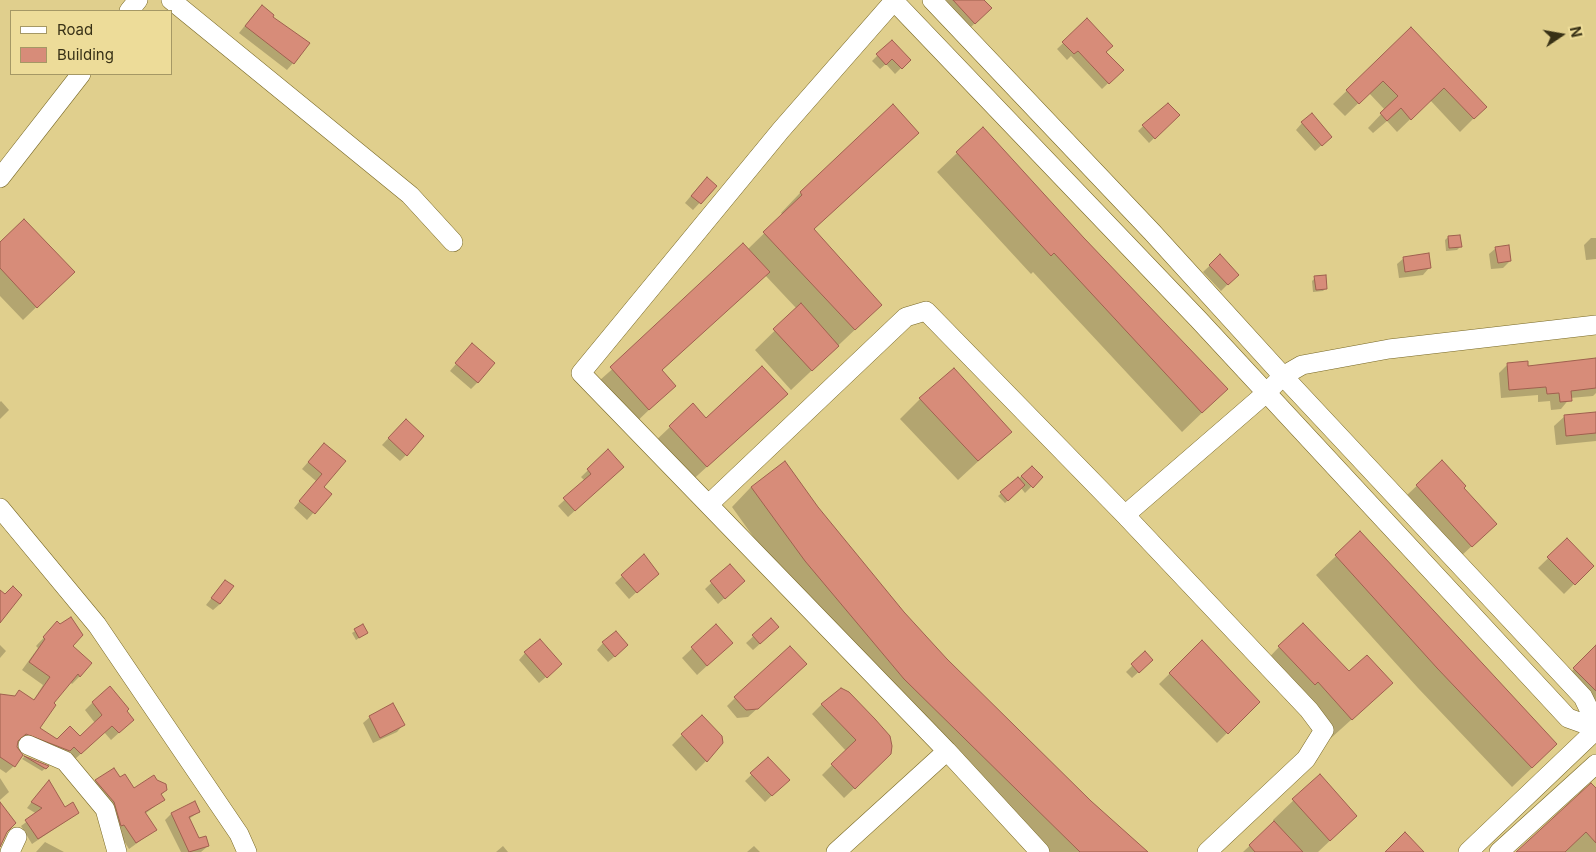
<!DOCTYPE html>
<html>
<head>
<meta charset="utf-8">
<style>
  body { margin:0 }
  #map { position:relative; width:1596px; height:852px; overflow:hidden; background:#e0cf8d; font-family:Inter,sans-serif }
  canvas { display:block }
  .legend { position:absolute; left:10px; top:10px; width:162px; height:65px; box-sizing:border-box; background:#eddc99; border:1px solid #a59865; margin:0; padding:6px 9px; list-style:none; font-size:15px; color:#383116 }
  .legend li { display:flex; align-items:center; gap:10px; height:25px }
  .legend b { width:25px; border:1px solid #a59865 }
  .north { position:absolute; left:1536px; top:10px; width:50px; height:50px; -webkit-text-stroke:4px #eddc99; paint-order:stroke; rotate:78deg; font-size:14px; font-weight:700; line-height:20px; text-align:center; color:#383116 }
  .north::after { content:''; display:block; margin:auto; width:18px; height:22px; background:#383116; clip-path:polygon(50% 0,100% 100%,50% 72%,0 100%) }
</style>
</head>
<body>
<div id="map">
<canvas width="1596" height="852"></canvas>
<ul class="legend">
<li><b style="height:6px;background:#fff"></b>Road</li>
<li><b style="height:14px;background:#d78c79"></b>Building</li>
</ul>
<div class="north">N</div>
</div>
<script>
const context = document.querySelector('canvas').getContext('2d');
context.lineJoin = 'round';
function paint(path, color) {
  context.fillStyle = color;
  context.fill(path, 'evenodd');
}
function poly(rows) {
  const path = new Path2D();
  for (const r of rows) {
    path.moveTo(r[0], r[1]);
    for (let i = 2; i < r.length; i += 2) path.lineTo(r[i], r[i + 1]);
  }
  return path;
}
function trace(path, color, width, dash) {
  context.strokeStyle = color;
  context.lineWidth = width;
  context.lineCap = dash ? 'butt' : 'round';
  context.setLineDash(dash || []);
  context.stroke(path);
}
const shadow = poly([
  [946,0,983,0,990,8,968,30,945,5,948,3],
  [255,13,293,63,287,70,239,33],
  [1087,20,1105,52,1122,70,1102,89,1071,56,1067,60,1057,49],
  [1411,29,1485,107,1460,132,1430,100,1397,132,1387,121,1373,133,1368,128,1385,110,1369,93,1345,116,1333,104],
  [892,41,909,60,895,74,886,64,880,69,872,61],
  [893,106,917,133,813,230,861,324,791,390,755,350,797,309,765,275,661,371,674,386,629,429,591,388,748,249,783,215,781,213,800,193],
  [1160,110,1178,115,1149,143,1138,131],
  [1302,123,1324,143,1315,151,1296,130],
  [957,153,1207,408,1182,432,1033,272,1031,274,937,172],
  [700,185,715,186,693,210,685,203],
  [1448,237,1460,247,1457,250,1446,251,1445,240],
  [1591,238,1596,238,1596,259,1586,260,1584,245],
  [0,243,59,285,23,320,0,296],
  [1496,248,1510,261,1503,268,1491,269,1489,254],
  [1220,256,1237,275,1221,291,1203,272],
  [1404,258,1429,268,1423,275,1399,278,1397,264],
  [1315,278,1326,288,1323,291,1313,292,1312,281],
  [466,352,478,382,471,389,450,371],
  [1596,359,1596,393,1593,396,1570,398,1561,409,1551,410,1550,401,1538,402,1538,395,1501,398,1499,373,1508,364,1527,368],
  [786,394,686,486,650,446,670,427,706,420],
  [920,399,1010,432,958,480,900,419],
  [1,401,9,410,0,419,0,402],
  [1596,413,1596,441,1556,445,1554,426,1565,416],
  [399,427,406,455,400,461,382,445],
  [324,444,322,488,330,494,307,520,294,508,316,481,302,469],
  [608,451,616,473,568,517,558,506,585,481,581,477],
  [1442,462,1462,488,1485,534,1461,556,1406,496],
  [1032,467,1041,477,1025,493,1021,488,1005,503,998,496],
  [751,487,818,508,903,613,946,660,1090,802,1147,852,1040,852,785,581,732,507],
  [1567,540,1592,566,1564,594,1538,568],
  [644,556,650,580,629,599,615,583],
  [1336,556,1536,764,1512,787,1418,688,1316,575],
  [730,565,737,587,718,604,705,589],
  [225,581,220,604,213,610,206,605],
  [771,620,771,634,753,650,746,643],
  [363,626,367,633,356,640,352,633],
  [716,626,721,653,697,675,682,658],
  [50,631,71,646,80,676,72,684,70,682,52,703,38,728,57,741,80,738,95,723,85,710,92,703,125,711,133,720,111,740,104,732,73,761,17,741,14,766,6,773,0,769,0,695,14,697,19,692,33,701,43,685,22,670,38,648,36,646],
  [1202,642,1258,702,1217,743,1159,684],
  [603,643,620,652,608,662,597,650],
  [0,645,6,651,0,658],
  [1279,647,1349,673,1371,702,1331,738,1298,701,1260,667],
  [1596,647,1596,716,1565,678],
  [525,653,554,670,539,683,519,660],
  [1145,653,1145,666,1132,678,1126,672],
  [797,672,748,717,737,718,727,706,735,698],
  [822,704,890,754,844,798,822,775,846,751,812,714],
  [701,716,706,761,696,771,672,745],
  [370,717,403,725,397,732,373,743,363,723],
  [24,757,47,767,42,771,22,759],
  [768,759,788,780,765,802,745,781],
  [1319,776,1336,835,1318,852,1243,852,1275,822,1273,820],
  [0,778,9,792,0,800],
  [119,778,133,790,166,790,161,795,164,799,145,814,155,830,129,849,90,787,96,781],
  [43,787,65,809,78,813,32,844,21,826,37,814,27,808],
  [1596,790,1596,852,1518,852],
  [194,803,199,812,189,819,199,840,208,846,201,852,181,852,165,820,171,814],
  [45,842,64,852,36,852],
  [503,846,508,852,496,852],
  [754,846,760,852,747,852]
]);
const building = poly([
  [953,0,984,0,992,8,975,24,953,0],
  [262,5,274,15,273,17,310,43,294,64,245,26,262,5],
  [1087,18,1113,46,1106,52,1124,70,1109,84,1078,51,1074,54,1062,42,1087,18],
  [1411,27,1487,107,1474,119,1444,88,1411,120,1401,108,1387,121,1380,113,1398,96,1383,81,1359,104,1346,90,1411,27],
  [892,40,911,60,902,69,892,59,886,65,876,54,892,40],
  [1168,103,1180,115,1155,139,1142,125,1168,103],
  [893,104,919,133,814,229,882,305,855,330,763,232,802,195,800,192,893,104],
  [1312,113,1332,137,1322,146,1301,122,1312,113],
  [983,127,1084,238,1228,389,1202,413,1054,253,1051,256,956,152,983,127],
  [707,177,717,186,701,204,691,196,707,177],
  [24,219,75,272,37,308,0,268,0,242,24,219],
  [1460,235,1462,247,1449,248,1448,236,1460,235],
  [743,243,770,272,662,370,676,386,649,410,610,367,743,243],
  [1509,245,1511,261,1498,263,1495,247,1509,245],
  [1429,253,1431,268,1405,272,1403,257,1429,253],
  [1220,254,1239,275,1228,285,1209,265,1220,254],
  [1326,275,1327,289,1316,290,1314,276,1326,275],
  [801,303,839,346,812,371,773,329,801,303],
  [472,343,495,363,478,383,455,363,472,343],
  [1596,358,1596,388,1571,391,1572,401,1560,402,1559,393,1547,394,1546,387,1509,390,1507,363,1528,361,1528,366,1596,358],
  [762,366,788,394,707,467,669,426,693,403,706,418,762,366],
  [954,368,1012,432,978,461,919,398,954,368],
  [1596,412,1596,433,1566,436,1564,415,1596,412],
  [406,419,424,436,407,456,388,438,406,419],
  [324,443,346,461,324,487,332,494,315,514,299,501,322,474,308,462,324,443],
  [608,449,624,467,575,511,563,498,591,474,587,469,608,449],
  [1442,460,1466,486,1464,488,1497,524,1472,547,1416,485,1442,460],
  [785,461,818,507,904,612,947,659,1091,801,1148,852,1080,852,904,679,805,561,751,487,785,461],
  [1032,466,1043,477,1033,488,1021,476,1032,466],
  [1018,477,1025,485,1008,501,1000,492,1018,477],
  [1360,531,1557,744,1532,768,1437,668,1335,555,1360,531],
  [1567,538,1594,566,1575,585,1547,557,1567,538],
  [644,554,659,574,637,593,621,575,644,554],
  [730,564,745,581,725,599,710,581,730,564],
  [225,580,234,586,220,604,211,598,225,580],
  [13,586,22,595,0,623,0,590,5,594,13,586],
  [71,617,83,635,73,646,92,663,80,677,78,674,54,703,56,705,40,728,57,739,70,726,80,736,102,715,92,702,110,686,129,709,127,711,134,720,119,733,112,726,81,754,74,747,70,751,26,734,18,741,17,747,23,755,15,767,0,757,0,694,15,696,19,690,34,700,50,677,29,662,45,639,43,637,57,621,60,624,71,617],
  [771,618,779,627,760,644,752,635,771,618],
  [1303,623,1349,671,1367,655,1393,683,1352,720,1318,682,1315,685,1278,646,1303,623],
  [363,624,368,633,359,638,354,629,363,624],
  [716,624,733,643,707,666,691,647,716,624],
  [616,631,628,645,615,657,602,642,616,631],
  [540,639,562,664,547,678,524,652,540,639],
  [1202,640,1260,702,1228,734,1169,673,1202,640],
  [1596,645,1596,691,1573,668,1596,645],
  [790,646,807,664,758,709,746,710,734,697,790,646],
  [1145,651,1153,660,1139,673,1131,664,1145,651],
  [841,688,849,692,875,719,890,736,892,746,891,754,855,789,831,764,856,740,821,704,841,688],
  [393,703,405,725,380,738,369,716,393,703],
  [702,715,722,736,723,743,707,762,681,734,702,715],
  [24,756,49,766,46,769,24,756],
  [768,757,790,780,772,796,750,773,768,757],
  [114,768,120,777,125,774,134,788,154,775,157,780,166,784,167,790,161,794,165,800,145,812,157,830,136,843,124,825,121,826,114,802,95,780,114,768],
  [1320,774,1357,816,1330,841,1292,799,1320,774],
  [49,780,65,807,73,802,79,813,38,839,25,820,42,808,31,802,49,780],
  [1591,783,1596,788,1596,843,1586,832,1565,852,1516,852,1591,783],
  [195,801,200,812,189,817,199,838,206,836,209,846,189,852,171,813,195,801],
  [0,802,16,823,7,832,0,847,0,802],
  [1274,821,1303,852,1255,852,1249,845,1274,821],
  [1405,832,1424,852,1385,852,1405,832]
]);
const minor = poly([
  [171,0,410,195,453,242],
  [893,0,1198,319,1568,718,1596,728],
  [932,0,1152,232,1283,376,1583,697,1596,724],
  [894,1,781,130,581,373,947,751,1040,852],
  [129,11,138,0],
  [0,178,81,74],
  [709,504,906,317,926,311,1125,515,1309,710,1324,730,1306,759,1207,852],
  [0,508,97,625,239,834,247,852],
  [1125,515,1265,394,1283,376,1302,365,1389,349,1596,325],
  [28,745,65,761,105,809,117,852],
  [10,852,17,837],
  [836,852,947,751],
  [1468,852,1596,730],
  [1499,852,1596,764]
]);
paint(shadow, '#0003');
paint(building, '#d78c79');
trace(building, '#9f604f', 1);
trace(minor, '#776725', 20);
trace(minor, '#fff', 19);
</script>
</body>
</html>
